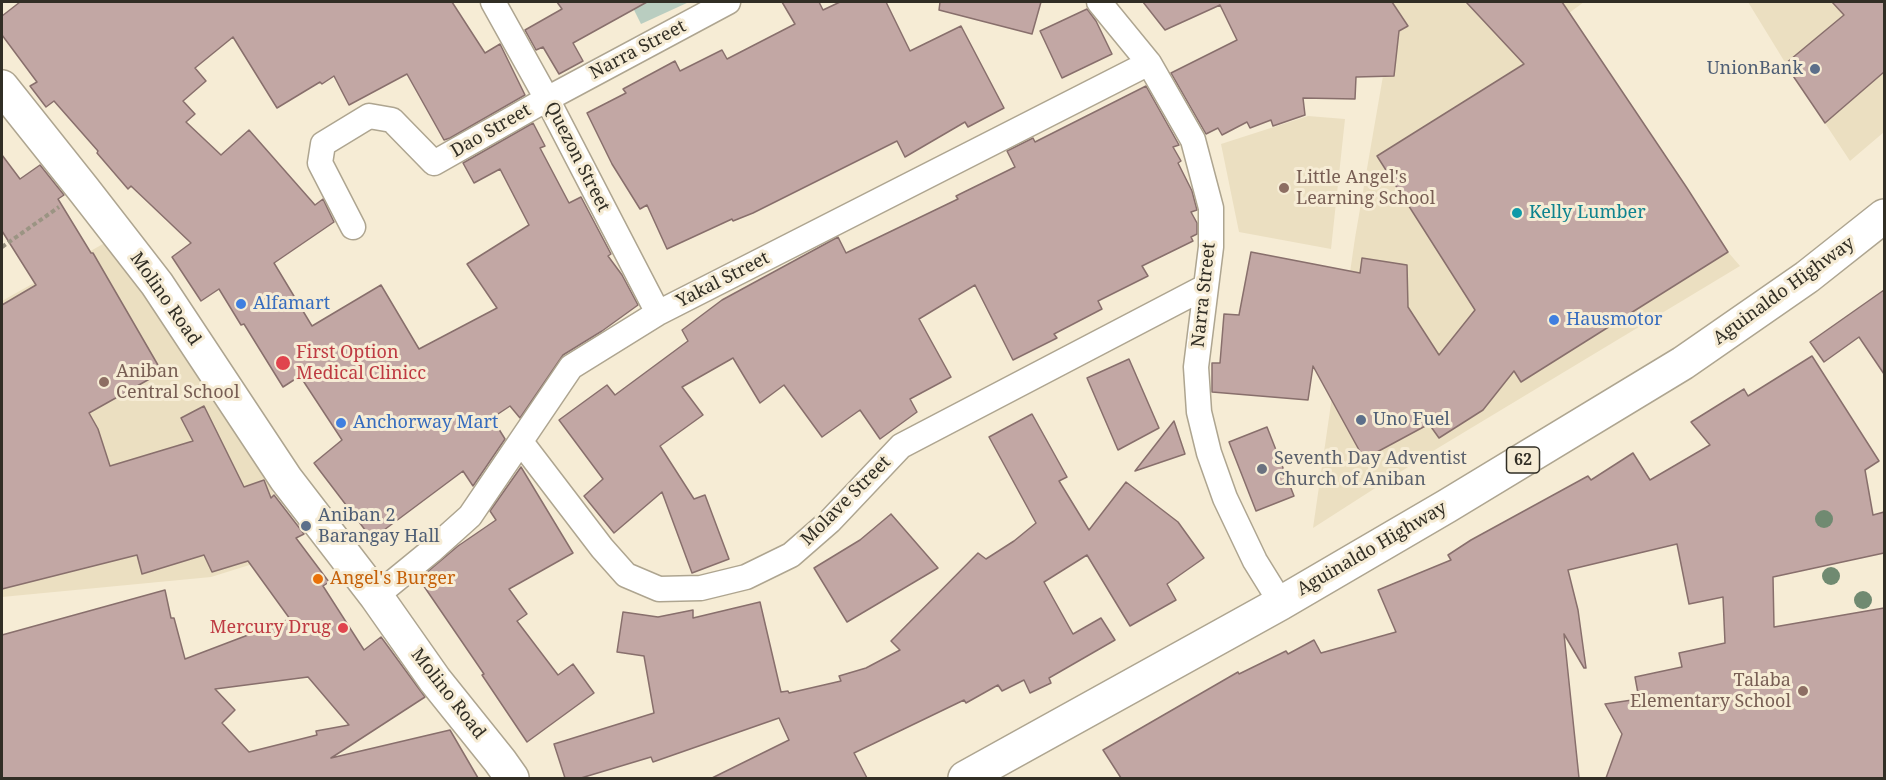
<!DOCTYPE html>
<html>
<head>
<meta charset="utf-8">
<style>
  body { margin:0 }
  #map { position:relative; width:1886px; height:780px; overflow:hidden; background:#f6ecd5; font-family:"Noto Serif",serif }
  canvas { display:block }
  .frame { position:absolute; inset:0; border:3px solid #312e25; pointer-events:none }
</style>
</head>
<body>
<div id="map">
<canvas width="1886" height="780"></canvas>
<div class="frame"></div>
</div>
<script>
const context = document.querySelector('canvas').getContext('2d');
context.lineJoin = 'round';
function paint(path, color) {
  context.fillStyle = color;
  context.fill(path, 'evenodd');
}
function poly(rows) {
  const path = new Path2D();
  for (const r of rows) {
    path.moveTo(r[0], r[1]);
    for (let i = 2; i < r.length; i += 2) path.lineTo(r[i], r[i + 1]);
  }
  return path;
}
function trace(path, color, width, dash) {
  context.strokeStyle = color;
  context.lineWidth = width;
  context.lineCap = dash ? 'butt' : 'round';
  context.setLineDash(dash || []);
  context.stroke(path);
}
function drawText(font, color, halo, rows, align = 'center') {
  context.font = font + ' "Noto Serif",serif';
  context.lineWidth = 6;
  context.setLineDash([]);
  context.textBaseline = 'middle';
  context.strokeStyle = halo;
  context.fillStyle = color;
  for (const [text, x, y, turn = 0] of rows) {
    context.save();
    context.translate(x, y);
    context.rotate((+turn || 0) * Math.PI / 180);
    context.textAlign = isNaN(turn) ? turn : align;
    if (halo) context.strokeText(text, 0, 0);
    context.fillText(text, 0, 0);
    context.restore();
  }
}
const built = poly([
  [1337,2,1584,2,1569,13,1687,188,1728,252,1740,266,1433,451,1313,528,1355,238,1383,76],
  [1748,2,1884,2,1884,132,1850,161,1786,64],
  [1308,116,1345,119,1331,249,1239,232,1221,144],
  [110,240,261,462,292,543,275,557,211,577,2,597,2,301]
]);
const green = poly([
  [630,2,689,2,641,24]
]);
const building = poly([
  [20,2,452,2,485,53,500,44,525,95,450,138,444,140,407,74,349,105,334,76,322,84,320,82,277,108,233,37,195,68,206,81,183,101,195,114,186,122,221,155,249,130,315,205,323,199,334,222,274,263,312,326,381,285,419,349,497,308,467,264,529,225,500,169,474,183,463,163,533,123,545,146,540,148,569,203,581,197,611,254,608,256,622,275,638,305,602,331,563,355,520,418,510,406,492,418,505,439,473,486,463,471,372,539,314,463,342,440,300,376,283,387,244,324,241,325,219,289,201,301,172,257,191,243,131,186,128,189,97,153,98,151,54,101,46,107,30,86,37,82,2,35,2,16,20,2],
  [557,2,647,2,573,43,583,61,559,74,543,47,536,50,525,30,562,9,557,2],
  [782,2,819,2,823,10,840,2,886,2,910,51,961,26,1004,108,968,127,965,122,905,157,897,141,753,213,733,221,732,219,667,249,647,205,640,209,612,164,587,113,626,93,623,89,675,61,680,71,722,50,727,59,795,24,782,2],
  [940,2,1041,2,1032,34,939,10,940,2],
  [1143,2,1392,2,1408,26,1399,31,1394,76,1356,77,1355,99,1303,98,1305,115,1273,126,1271,120,1250,128,1247,122,1222,135,1218,128,1206,134,1171,73,1237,40,1220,5,1165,30,1143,2],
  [1466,2,1562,2,1687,188,1728,252,1521,382,1514,371,1483,410,1439,438,1429,424,1364,459,1313,366,1308,400,1212,392,1212,363,1220,363,1224,314,1239,315,1251,252,1360,273,1362,258,1407,265,1408,307,1439,355,1475,310,1377,156,1524,64,1466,2],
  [1832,2,1884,2,1884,72,1825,123,1785,64,1844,15,1832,2],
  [1087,9,1096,21,1112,54,1062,78,1040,31,1087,9],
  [1146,86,1179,145,1173,147,1181,161,1178,163,1192,191,1197,210,1191,212,1197,223,1197,234,1191,237,1193,241,1142,266,1148,276,1098,301,1102,309,1054,334,1057,338,1013,360,975,285,919,319,951,377,910,399,917,412,880,439,860,410,822,437,784,385,760,403,733,358,682,387,703,415,660,446,694,499,705,495,729,559,692,573,662,492,614,533,584,496,603,479,559,420,607,385,615,395,688,341,682,330,722,300,838,237,846,253,958,199,956,196,1015,167,1007,151,1033,138,1035,142,1146,86],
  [2,155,20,179,40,165,64,195,58,199,91,253,93,253,162,372,89,413,98,429,110,466,193,441,181,418,204,406,244,487,264,480,271,498,274,495,304,534,296,538,329,582,323,586,364,650,381,637,425,697,331,758,450,730,478,778,2,778,2,635,165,590,171,618,174,618,185,659,290,619,248,561,212,572,204,555,142,574,137,555,2,589,2,305,36,285,2,231,2,155],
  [308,677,349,725,316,731,317,735,249,752,222,723,235,710,215,689,308,677],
  [1884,290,1884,374,1859,337,1824,362,1810,342,1884,290],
  [1812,356,1879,461,1865,470,1873,515,1884,512,1884,553,1773,577,1774,627,1884,608,1884,778,1606,778,1622,734,1605,704,1639,699,1635,677,1682,667,1679,653,1725,643,1723,597,1689,604,1677,544,1568,570,1578,610,1586,668,1584,668,1564,634,1579,778,1121,778,1103,750,1238,672,1239,674,1286,651,1288,654,1314,640,1321,653,1396,632,1378,590,1451,560,1448,555,1471,540,1588,476,1591,480,1633,453,1650,480,1710,445,1691,422,1744,389,1748,396,1812,356],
  [1129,359,1159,428,1118,450,1087,378,1129,359],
  [1032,414,1067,477,1059,481,1089,530,1126,482,1178,522,1204,558,1167,584,1176,600,1130,626,1087,555,1044,582,1073,634,1101,618,1115,640,1049,678,1051,683,1030,693,1024,680,1002,691,998,685,966,703,964,700,854,753,867,778,712,778,789,740,779,718,653,762,651,757,581,778,565,778,554,744,654,713,644,656,617,652,623,612,658,617,693,610,693,618,760,602,781,692,788,691,789,693,841,681,839,676,866,668,900,650,891,641,978,553,986,559,1014,541,1036,523,989,437,1032,414],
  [1174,421,1185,454,1135,471,1174,421],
  [1267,427,1294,496,1256,511,1229,442,1267,427],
  [521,467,573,553,509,589,527,614,517,621,558,675,573,664,594,693,527,742,482,675,484,674,419,579,458,546,496,520,490,511,521,467],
  [891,514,938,568,847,622,814,568,860,540,891,514]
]);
const path = poly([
  [2,247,59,207]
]);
const street = poly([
  [493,2,547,99,658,313],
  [1099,2,1149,63,1193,140,1211,208,1211,247,1196,367,1199,412,1209,453,1225,498,1255,561,1281,603],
  [353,227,320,163,323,144,369,116,392,120,434,163,547,99,728,2],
  [521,442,602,548,626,575,659,589,701,588,746,577,791,555,830,521,901,446,1205,287],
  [376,596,431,551,470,516,571,367,658,313,1149,63]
]);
const secondary = poly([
  [2,87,84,190,157,284,286,479,376,596,435,680,500,761,512,778]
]);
const highway = poly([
  [965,778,1281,603,1447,506,1683,363,1807,277,1884,216]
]);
const trees = [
  [1824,519],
  [1831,576],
  [1863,600]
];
const markers = [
  [1815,69,6,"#5c6f8a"],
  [1284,188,6,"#8d6e63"],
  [1517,213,6,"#0f9aa8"],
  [241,304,6,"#3f7fe0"],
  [1554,320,6,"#3f7fe0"],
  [283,363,8,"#e0444e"],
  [104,382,6,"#8d6e63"],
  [1361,420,6,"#5c6f8a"],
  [341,423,6,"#3f7fe0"],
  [1262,469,6,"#6b7280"],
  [306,526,6,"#5c6f8a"],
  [318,579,6,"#e8710a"],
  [343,628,6,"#e0444e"],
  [1803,691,6,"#8d6e63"]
];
const shields = [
  [1523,460,33]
];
const shieldNames = [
  ["62",1523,460]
];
const streetNames = [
  ["Narra Street",638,50,-28],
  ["Dao Street",491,131,-30],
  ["Quezon Street",577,157,63],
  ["Yakal Street",723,280,-27],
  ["Aguinaldo Highway",1784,291,-36],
  ["Narra Street",1204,295,-84],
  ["Molino Road",165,299,55],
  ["Molave Street",846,501,-45],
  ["Aguinaldo Highway",1372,549,-30],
  ["Molino Road",448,694,52]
];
const serviceNames = [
  ["UnionBank",1803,69,"right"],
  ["Uno Fuel",1373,420],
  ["Aniban 2",318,516],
  ["Barangay Hall",318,537]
];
const educationNames = [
  ["Little Angel's",1296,178],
  ["Learning School",1296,199],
  ["Aniban",116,372],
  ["Central School",116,393],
  ["Talaba",1791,681,"right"],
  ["Elementary School",1791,702,"right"]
];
const cultureNames = [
  ["Kelly Lumber",1529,213]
];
const shopNames = [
  ["Alfamart",253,304],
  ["Hausmotor",1566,320],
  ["Anchorway Mart",353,423]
];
const healthNames = [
  ["First Option",296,353],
  ["Medical Clinicc",296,374],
  ["Mercury Drug",331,628,"right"]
];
const worshipNames = [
  ["Seventh Day Adventist",1274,459],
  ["Church of Aniban",1274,480]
];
const foodNames = [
  ["Angel's Burger",330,579]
];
paint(built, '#ebdfc1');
paint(green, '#b9cdc0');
paint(building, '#c2a7a4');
trace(building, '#886f6c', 1.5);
trace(street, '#aea590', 27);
trace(secondary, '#aea590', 36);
trace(highway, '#aea590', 36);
trace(path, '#9b9483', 4, [4.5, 3]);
trace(street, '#fff', 24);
trace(secondary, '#fff', 33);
trace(highway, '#fff', 33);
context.fillStyle = '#708a71';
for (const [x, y] of trees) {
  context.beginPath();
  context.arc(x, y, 9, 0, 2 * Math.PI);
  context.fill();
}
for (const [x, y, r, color] of markers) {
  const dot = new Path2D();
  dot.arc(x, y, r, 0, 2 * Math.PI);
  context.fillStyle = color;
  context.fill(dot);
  trace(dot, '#f6ecd5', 2);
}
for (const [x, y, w] of shields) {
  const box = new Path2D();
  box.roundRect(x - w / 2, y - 13, w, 26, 4.5);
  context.fillStyle = '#f6ecd5';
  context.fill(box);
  trace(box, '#312e25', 1.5);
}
drawText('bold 16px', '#312e25', null, shieldNames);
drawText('18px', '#312e25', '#f6ecd5', streetNames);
drawText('18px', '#4e5e75', '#f6ecd5', serviceNames, 'left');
drawText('18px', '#785e54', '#f6ecd5', educationNames, 'left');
drawText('18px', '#0d838f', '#f6ecd5', cultureNames, 'left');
drawText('18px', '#366cbe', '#f6ecd5', shopNames, 'left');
drawText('18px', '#be3a42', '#f6ecd5', healthNames, 'left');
drawText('18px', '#5b616d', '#f6ecd5', worshipNames, 'left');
drawText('18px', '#c56008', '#f6ecd5', foodNames, 'left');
</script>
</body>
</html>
